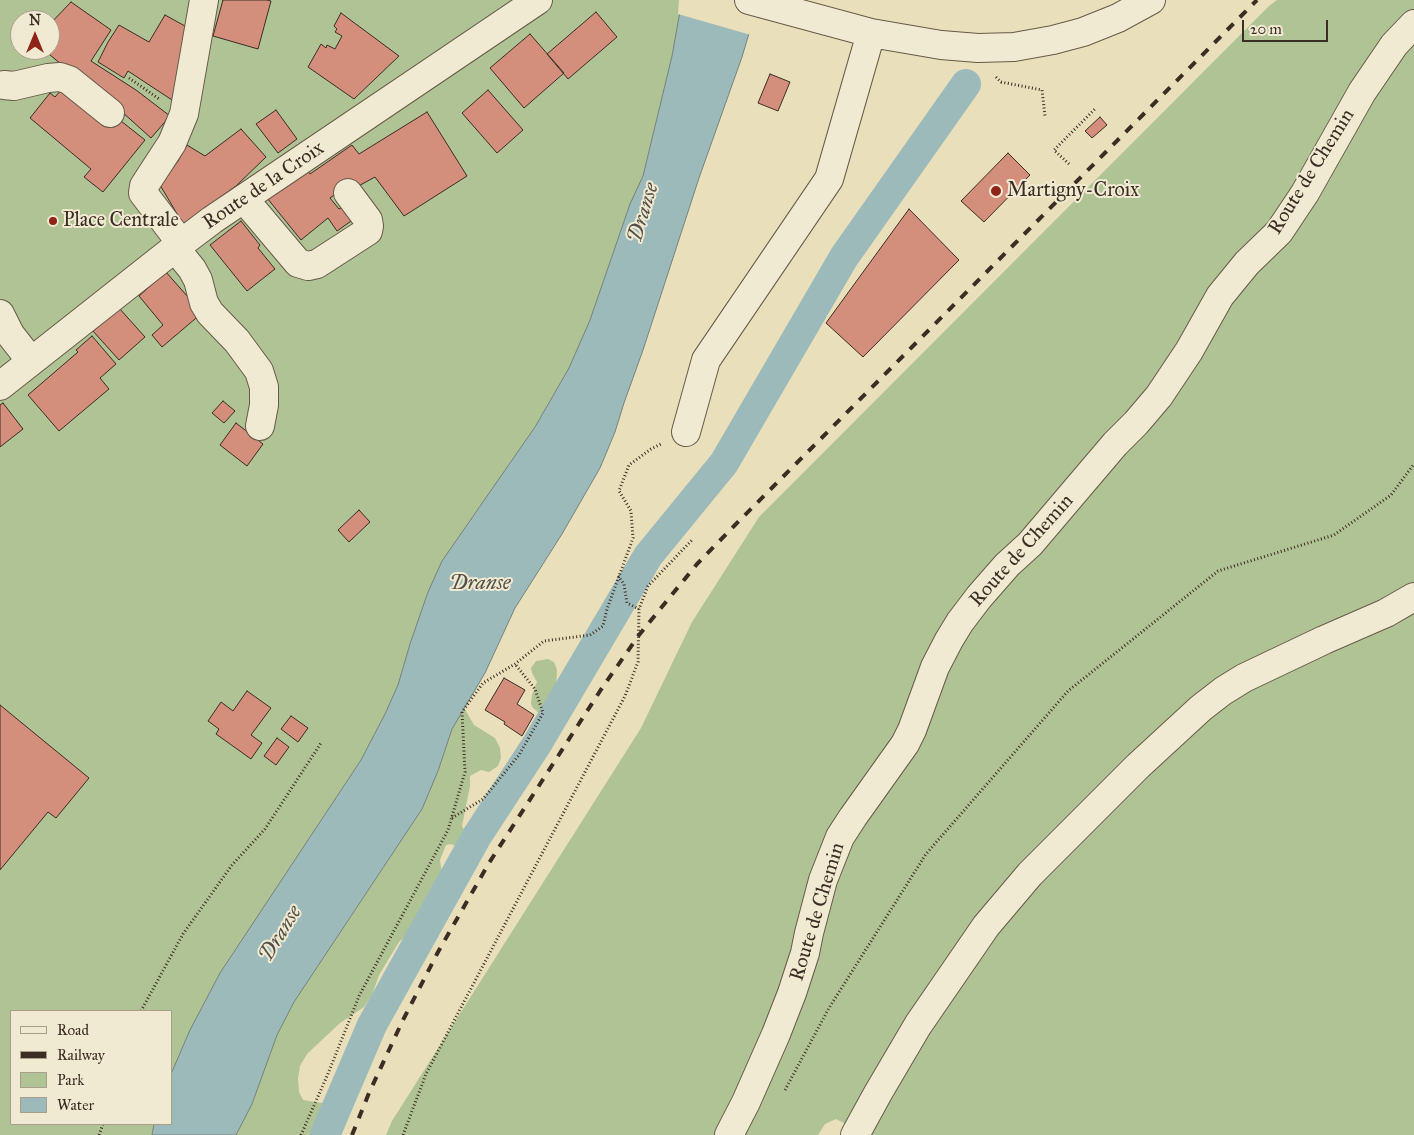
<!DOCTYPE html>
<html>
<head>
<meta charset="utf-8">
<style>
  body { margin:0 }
  #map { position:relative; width:1414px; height:1135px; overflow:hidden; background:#e9dfba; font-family:"IM FELL Great Primer",serif }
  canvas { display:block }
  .legend { position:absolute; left:10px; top:1010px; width:162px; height:115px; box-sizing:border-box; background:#f1ead2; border:1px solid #a99e8c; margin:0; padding:6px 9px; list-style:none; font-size:15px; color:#3c2d23 }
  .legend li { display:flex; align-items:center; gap:10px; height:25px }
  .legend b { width:25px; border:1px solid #a99e8c }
  .north { position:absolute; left:10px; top:10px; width:50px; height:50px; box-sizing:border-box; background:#f1ead2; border:1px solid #a99e8c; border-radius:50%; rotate:0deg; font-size:14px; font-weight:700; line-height:20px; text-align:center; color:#3c2d23 }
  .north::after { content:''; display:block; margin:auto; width:18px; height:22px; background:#8f2418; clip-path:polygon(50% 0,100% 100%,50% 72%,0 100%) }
  .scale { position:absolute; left:1242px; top:20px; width:86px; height:22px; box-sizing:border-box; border:2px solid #3c2d23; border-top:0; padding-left:6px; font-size:15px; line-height:18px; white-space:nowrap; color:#3c2d23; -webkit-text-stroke:4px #f1ead2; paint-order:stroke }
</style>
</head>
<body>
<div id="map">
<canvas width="1414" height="1135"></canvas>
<ul class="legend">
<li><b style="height:6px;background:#f1ead2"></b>Road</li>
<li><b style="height:6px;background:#3c2d23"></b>Railway</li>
<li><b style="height:14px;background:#b0c394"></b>Park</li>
<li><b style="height:14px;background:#9cbaba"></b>Water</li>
</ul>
<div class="north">N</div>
<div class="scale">20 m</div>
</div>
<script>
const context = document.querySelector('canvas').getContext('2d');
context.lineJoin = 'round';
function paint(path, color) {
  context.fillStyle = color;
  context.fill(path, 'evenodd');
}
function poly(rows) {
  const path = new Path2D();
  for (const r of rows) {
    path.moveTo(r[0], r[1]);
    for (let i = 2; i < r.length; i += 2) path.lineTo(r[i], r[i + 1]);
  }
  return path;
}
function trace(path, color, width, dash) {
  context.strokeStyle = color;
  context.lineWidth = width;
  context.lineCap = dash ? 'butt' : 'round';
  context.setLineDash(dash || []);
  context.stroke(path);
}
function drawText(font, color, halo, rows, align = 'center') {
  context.font = font + ' "IM FELL Great Primer",serif';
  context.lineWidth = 4;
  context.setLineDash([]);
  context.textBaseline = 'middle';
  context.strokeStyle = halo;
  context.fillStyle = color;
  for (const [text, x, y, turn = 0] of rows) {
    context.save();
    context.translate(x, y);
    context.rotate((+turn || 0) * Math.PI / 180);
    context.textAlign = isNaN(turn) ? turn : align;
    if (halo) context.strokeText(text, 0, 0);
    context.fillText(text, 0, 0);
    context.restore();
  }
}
const green = poly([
  [0,0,712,0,595,387,179,1135,0,1135],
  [20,20,50,20,50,50,20,50],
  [11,1011,171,1011,171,1124,11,1124],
  [1277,0,1414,0,1414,1135,864,1135,863,1133,836,1119,825,1124,818,1135,386,1135,392,1121,641,728,692,622,759,517,1269,6],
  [548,659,554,662,557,670,556,687,558,691,574,689,578,690,579,694,577,699,556,723,541,753,517,786,508,803,499,817,487,829,481,847,472,853,462,852,454,845,450,844,446,845,440,860,442,875,438,896,409,933,399,942,379,975,372,995,364,1007,340,1023,307,1054,300,1066,298,1078,299,1092,303,1100,322,1103,329,1098,347,1062,352,1057,357,1060,314,1135,217,1135,456,694,474,725,495,738,500,748,501,758,498,766,489,772,481,770,470,776,470,786,462,826,466,833,474,831,488,810,496,794,501,786,513,775,523,758,534,743,536,735,541,728,542,725,539,713,533,708,531,704,532,695,537,682,532,673,531,668,536,661]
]);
const water = poly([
  [682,0,759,0,742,57,699,178,643,350,624,403,615,432,600,468,562,534,515,608,485,673,452,729,438,771,422,809,294,1002,277,1035,252,1104,236,1135,152,1135,154,1124,171,1124,171,1074,190,1030,220,973,361,760,385,714,398,685,410,644,428,592,442,561,535,427,569,368,590,320,630,204,643,176,672,56,682,0]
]);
const pier = poly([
  [679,0,762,0,751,35,678,14]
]);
const canal = poly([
  [325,1135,372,1025,477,836,537,744,648,556,724,463,844,257,966,84]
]);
const building = poly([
  [223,0,267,0,271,1,258,49,213,36,223,0],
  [71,2,111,30,91,61,136,90,170,116,151,138,121,111,79,79,44,50,50,50,50,24,71,2],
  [596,12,617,37,568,79,547,54,596,12],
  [341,13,399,56,354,99,308,67,321,44,326,48,327,45,335,49,342,36,335,32,337,29,334,26,341,13],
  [165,15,194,31,183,71,172,100,128,71,124,78,98,62,108,42,119,25,149,42,165,15],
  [530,34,564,73,524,108,490,68,530,34],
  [770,74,790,82,778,111,758,103,770,74],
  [62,89,116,117,145,140,103,192,84,177,91,169,30,118,50,93,55,97,62,89],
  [488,90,523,130,497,153,462,113,488,90],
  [276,110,297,139,278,153,256,124,276,110],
  [427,112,467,176,404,216,375,177,353,189,350,184,330,198,339,209,344,206,354,219,337,231,328,218,301,240,263,193,304,165,310,174,352,145,359,154,427,112],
  [1100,117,1107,125,1092,138,1085,131,1100,117],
  [241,129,266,157,236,186,183,224,160,185,178,161,187,145,205,156,241,129],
  [1008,153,1030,175,984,222,961,201,1008,153],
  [909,209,959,260,863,357,826,323,909,209],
  [241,221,260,245,258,248,275,269,247,291,210,245,241,221],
  [166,272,202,313,162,347,152,335,163,325,139,296,166,272],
  [119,308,145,337,119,360,93,331,119,308],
  [92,336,116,364,100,378,109,389,59,431,28,395,78,352,76,350,92,336],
  [223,401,235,411,224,423,212,413,223,401],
  [3,403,23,429,0,447,0,405,3,403],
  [236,423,263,444,247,466,220,445,236,423],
  [359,510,370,522,349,542,338,530,359,510],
  [504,678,525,690,517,704,534,715,522,736,504,724,505,722,485,710,504,678],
  [247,691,271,708,251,735,262,743,251,759,216,734,219,729,208,721,221,702,233,711,247,691],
  [0,705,89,778,56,818,48,812,0,870,0,705],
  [291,716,308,728,298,742,281,729,291,716],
  [277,738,289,747,276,765,264,756,277,738]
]);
const path = poly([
  [996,77,1001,82,1042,90,1045,116],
  [129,78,159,99],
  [1069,164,1054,150,1096,108],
  [618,576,624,584,627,603,639,609],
  [452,818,483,799,519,755,543,713,535,689,515,664],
  [141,1011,183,934,232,865,265,829,321,743],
  [785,1090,829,1008,926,854,1068,691,1218,571,1334,535,1391,495,1414,464],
  [99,1135,103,1124],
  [301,1135,327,1076,359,996,448,830,465,772,462,712,483,683,515,664,544,641,590,635,603,626,607,609,633,538,631,511,619,491,629,465,651,449,661,444],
  [403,1135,426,1074,625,696,638,662,639,609,648,586,692,540]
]);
const minor = poly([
  [749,0,871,33,941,45,978,48,1014,47,1053,40,1083,32,1118,18,1151,0],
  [4,85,14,86,48,78,60,77,69,80,110,113],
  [244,199,298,263,308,266,317,264,368,231,369,226,368,220,348,193],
  [181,243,143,193,144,186,172,143,184,114,204,0],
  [175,248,192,269,198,280,204,303,210,313,237,341,259,371,264,387,264,405,260,426],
  [0,314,10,334,31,361],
  [0,386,175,248,212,220,538,0],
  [686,432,706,360,829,179,871,33],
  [729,1135,746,1102,776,1034,792,993,805,953,809,933,823,880,840,837,853,817,905,744,912,730,935,667,949,640,960,622,979,597,1007,565,1030,544,1115,444,1136,423,1159,396,1189,351,1220,296,1247,263,1279,232,1305,193,1362,92,1394,45,1414,24],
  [855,1135,878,1093,918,1025,986,926,1030,874,1138,766,1201,708,1223,691,1244,678,1324,640,1386,613,1414,597]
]);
const rail = poly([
  [352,1135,369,1093,402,1022,438,952,489,863,602,688,639,635,697,564,735,525,1257,0]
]);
const markers = [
  [996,191,6,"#8f2418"],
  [53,221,5,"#8f2418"]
];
const streetNames = [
  ["Route de Chemin",1312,172,-58],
  ["Route de la Croix",264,186,-34],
  ["Route de Chemin",1022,551,-48],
  ["Route de Chemin",818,912,-73]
];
const poiNames = [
  ["Martigny-Croix",1007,191],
  ["Place Centrale",63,221]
];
const waterNames = [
  ["Dranse",644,213,-73],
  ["Dranse",480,584],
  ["Dranse",281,934,-58]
];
paint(green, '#b0c394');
paint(water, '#9cbaba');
trace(water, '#76827e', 1);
paint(pier, '#e9dfba');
trace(canal, '#9cbaba', 30);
paint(building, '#d48e7c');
trace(building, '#3c2d23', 1);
trace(minor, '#675a49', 30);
trace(path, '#3c2d23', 3, [1, 2.5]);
trace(minor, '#f1ead2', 28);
trace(rail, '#3c2d23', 4, [9, 9]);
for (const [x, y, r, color] of markers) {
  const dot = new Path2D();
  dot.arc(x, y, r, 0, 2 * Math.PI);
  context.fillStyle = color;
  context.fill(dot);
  trace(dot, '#f1ead2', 2);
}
drawText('20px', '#3c2d23', '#f1ead2', streetNames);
drawText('20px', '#3c2d23', '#f1ead2', poiNames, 'left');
drawText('italic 21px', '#545049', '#f1ead2', waterNames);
</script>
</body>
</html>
